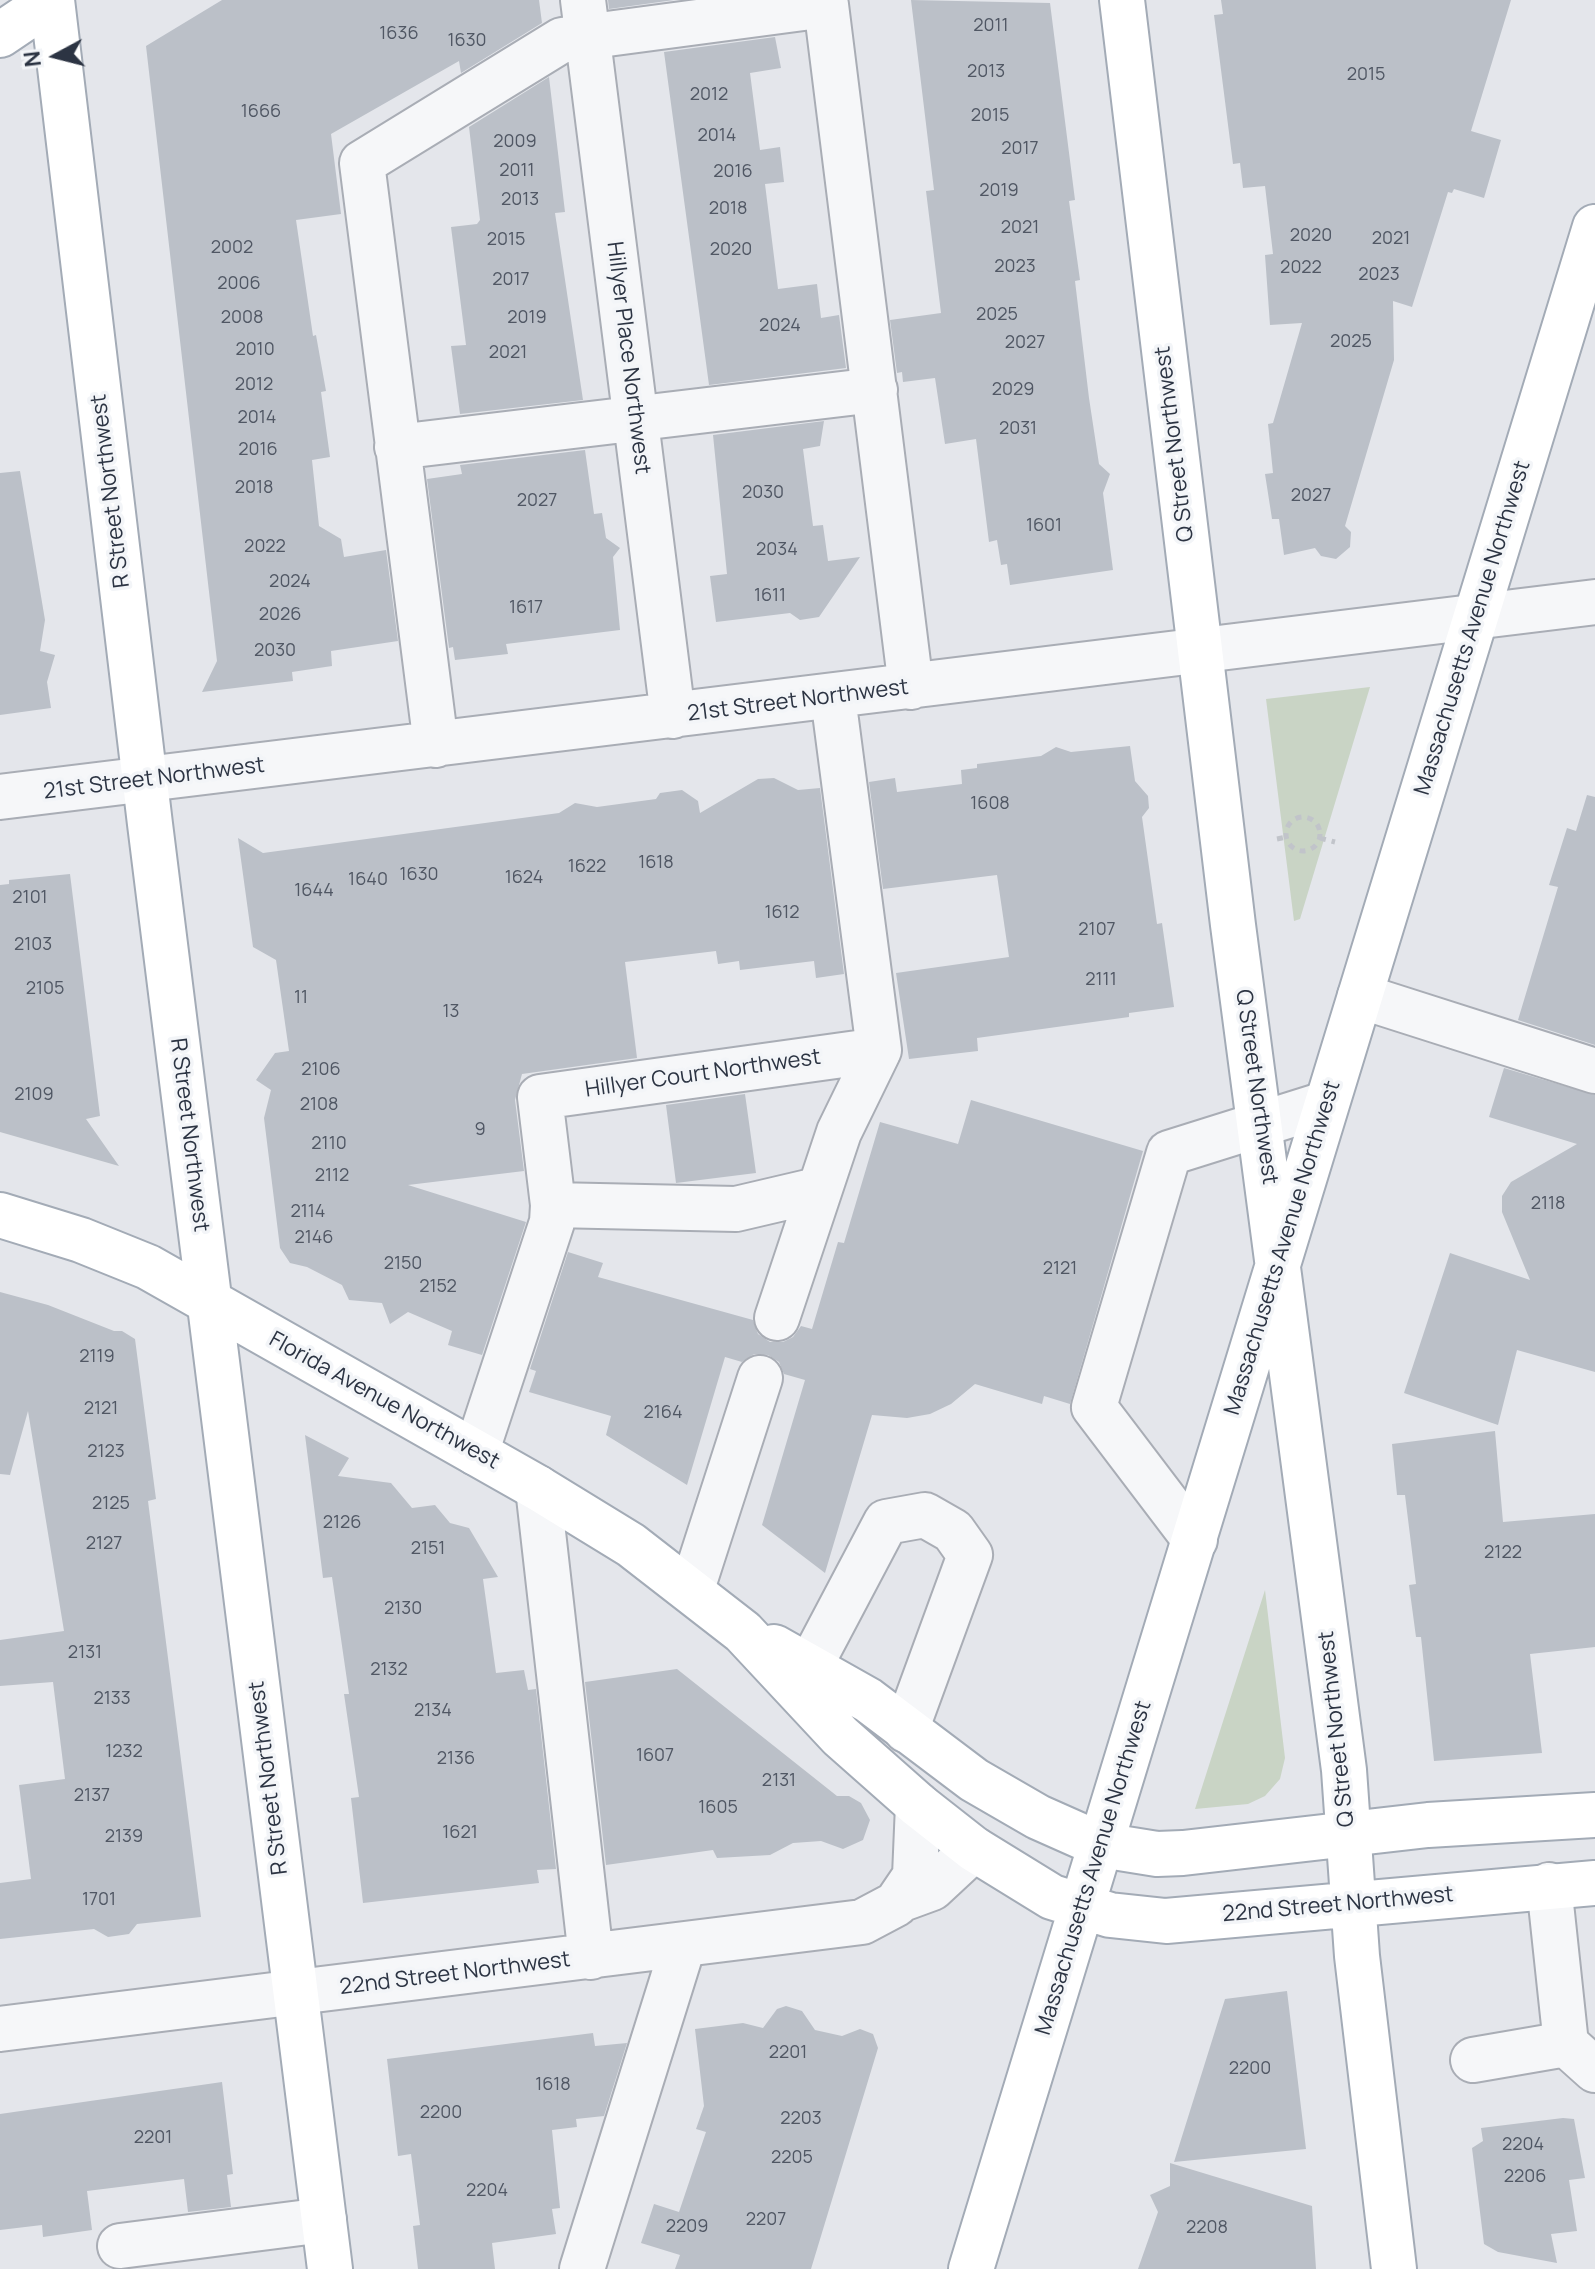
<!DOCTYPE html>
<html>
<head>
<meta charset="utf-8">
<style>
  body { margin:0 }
  #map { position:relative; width:1595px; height:2269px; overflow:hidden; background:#e4e6eb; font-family:Manrope,sans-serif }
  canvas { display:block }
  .north { position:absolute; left:16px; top:16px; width:80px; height:80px; -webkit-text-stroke:6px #f3f5f8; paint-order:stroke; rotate:263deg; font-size:22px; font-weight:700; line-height:32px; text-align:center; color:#2c3443 }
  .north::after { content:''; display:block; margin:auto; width:28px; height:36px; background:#2c3443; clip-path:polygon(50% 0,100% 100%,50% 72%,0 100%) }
</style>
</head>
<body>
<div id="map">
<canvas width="1595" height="2269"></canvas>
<div class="north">N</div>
</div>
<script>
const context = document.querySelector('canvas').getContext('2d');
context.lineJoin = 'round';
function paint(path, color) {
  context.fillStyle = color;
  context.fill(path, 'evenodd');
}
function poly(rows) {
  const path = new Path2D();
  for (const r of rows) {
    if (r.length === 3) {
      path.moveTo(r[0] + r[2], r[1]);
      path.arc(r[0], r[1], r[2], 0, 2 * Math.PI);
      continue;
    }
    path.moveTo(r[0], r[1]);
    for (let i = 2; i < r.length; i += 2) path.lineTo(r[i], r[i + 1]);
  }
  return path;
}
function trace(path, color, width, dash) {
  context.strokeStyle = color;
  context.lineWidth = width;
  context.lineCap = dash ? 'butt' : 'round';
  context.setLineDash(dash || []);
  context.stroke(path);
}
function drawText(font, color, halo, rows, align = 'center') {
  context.font = font + ' Manrope,sans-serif';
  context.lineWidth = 7;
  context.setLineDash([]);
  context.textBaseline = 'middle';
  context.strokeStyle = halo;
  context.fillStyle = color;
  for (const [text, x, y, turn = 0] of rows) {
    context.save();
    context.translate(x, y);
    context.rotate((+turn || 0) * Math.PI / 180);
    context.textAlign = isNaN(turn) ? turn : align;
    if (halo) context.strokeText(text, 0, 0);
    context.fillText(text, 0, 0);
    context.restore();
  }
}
const green = poly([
  [1370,687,1300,919,1294,921,1266,699],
  [1265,1590,1285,1758,1280,1779,1265,1796,1248,1804,1195,1809]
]);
const building = poly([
  [222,0,539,0,542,23,461,73,459,61,331,134,341,214,296,220,313,336,316,335,326,391,321,392,330,457,312,460,319,526,341,539,344,557,386,550,398,641,331,651,332,666,292,672,293,681,202,692,217,661,146,46],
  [608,0,674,0,609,9],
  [911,0,1050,3,1075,200,1069,201,1080,280,1075,281,1089,398,1099,464,1110,474,1103,493,1113,570,1010,585,1007,564,1001,565,997,540,989,542,976,439,945,444,935,378,903,382,902,372,897,373,890,320,941,313,926,191,934,190],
  [1221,0,1511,0,1471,131,1501,140,1484,198,1454,189,1452,193,1448,192,1412,307,1393,301,1394,360,1345,526,1351,532,1350,547,1336,559,1321,556,1315,548,1284,555,1279,519,1272,519,1265,474,1273,473,1268,424,1273,423,1302,323,1270,325,1265,255,1273,254,1265,186,1243,188,1240,163,1233,164,1214,15,1223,14],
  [775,37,781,68,750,73,760,150,780,147,784,182,765,184,778,289,817,284,821,318,839,315,846,368,709,385,664,52],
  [549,77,565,212,555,213,583,400,460,414,451,346,466,345,451,227,477,224,480,220,469,127],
  [824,421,820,446,803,449,813,526,823,525,828,561,860,557,819,617,800,620,790,613,716,622,710,576,727,574,713,435],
  [585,450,594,514,602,513,606,538,620,548,613,557,620,630,506,644,508,654,455,660,453,647,449,648,427,479,462,474,460,465],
  [20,471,45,620,40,651,55,655,47,682,51,708,0,715,0,473],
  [1130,746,1135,781,1148,796,1149,808,1142,817,1157,924,1162,923,1174,1007,1129,1013,1129,1017,977,1038,978,1051,909,1059,896,973,1009,957,997,875,883,889,869,782,895,778,897,792,962,784,961,770,977,768,977,764,1041,756,1056,747,1071,752],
  [774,778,798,790,820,788,844,974,816,978,814,961,740,970,739,961,718,964,716,951,625,962,637,1058,522,1074,515,1100,524,1171,408,1185,526,1222,482,1355,448,1345,452,1331,408,1312,390,1324,382,1303,349,1300,342,1285,307,1267,290,1263,280,1248,264,1118,271,1090,256,1080,275,1053,289,1051,276,960,253,947,238,838,263,853,559,813,575,803,597,807,656,799,660,793,682,790,698,801,700,813,758,779],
  [1587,795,1595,797,1595,1045,1518,1020,1558,887,1549,885,1567,828,1576,831],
  [70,874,100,1116,86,1119,119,1166,0,1132,0,885,9,884,9,880],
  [1504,1068,1595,1095,1595,1372,1517,1350,1498,1425,1404,1393,1450,1253,1530,1280,1502,1212,1502,1196,1511,1182,1577,1144,1489,1117],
  [745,1094,756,1173,676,1183,666,1105],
  [971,1100,1143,1151,1070,1404,1044,1396,1042,1404,975,1384,951,1404,930,1414,907,1418,872,1415,825,1573,762,1525,805,1380,784,1374,779,1362,768,1355,754,1354,742,1362,725,1357,687,1485,606,1435,611,1416,529,1392,536,1371,530,1369,568,1252,603,1263,598,1277,753,1320,758,1334,770,1342,783,1342,793,1337,801,1326,812,1329,838,1242,844,1243,880,1122,958,1144],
  [0,1292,48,1305,114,1331,122,1331,135,1339,156,1499,148,1501,201,1917,137,1924,129,1934,108,1937,94,1929,0,1939,0,1883,31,1879,19,1785,65,1779,53,1682,0,1686,0,1640,64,1631,28,1411,10,1475,0,1474],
  [1495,1431,1503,1522,1595,1514,1595,1647,1530,1654,1542,1753,1434,1761,1421,1637,1416,1637,1409,1585,1416,1584,1405,1495,1397,1495,1392,1444],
  [305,1435,349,1458,338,1476,391,1483,412,1508,435,1505,450,1523,469,1528,498,1577,483,1579,496,1673,524,1670,528,1690,536,1689,556,1869,537,1870,539,1883,363,1903,351,1798,359,1797,344,1694,349,1694,332,1577,323,1578],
  [677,1669,837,1796,849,1796,861,1803,870,1820,863,1840,843,1849,821,1841,793,1843,770,1855,717,1858,713,1850,606,1865,585,1682],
  [1287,1991,1306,2149,1174,2162,1225,1999],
  [786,2006,802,2011,815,2030,842,2036,860,2029,873,2034,878,2048,811,2269,675,2269,680,2255,641,2243,654,2204,679,2212,706,2132,696,2129,704,2106,695,2029,743,2023,763,2028,777,2009],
  [593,2033,595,2046,627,2043,604,2116,576,2119,577,2127,552,2130,560,2208,552,2209,556,2234,492,2243,495,2269,418,2269,413,2226,420,2225,411,2154,398,2156,387,2059],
  [222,2082,233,2174,227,2175,231,2207,188,2212,184,2179,87,2191,92,2230,43,2237,42,2225,0,2230,0,2114],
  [1563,2118,1574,2119,1585,2178,1569,2180,1577,2231,1551,2234,1557,2263,1498,2252,1484,2244,1472,2148,1483,2141,1481,2128],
  [1170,2163,1312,2206,1316,2269,1138,2269,1158,2212,1150,2195,1170,2186]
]);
const path = poly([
  [1303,834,17],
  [1320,838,1335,842],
  [1277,839,1287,837]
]);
const minor = poly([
  [583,0,673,716],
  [397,447,875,390],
  [436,745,362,163,562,40,826,5,911,687],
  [0,797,1595,602],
  [1360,996,1595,1071],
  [553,1205,736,1209,817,1190],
  [777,1318,839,1132,879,1050],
  [476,1453,552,1222,553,1205,540,1097,879,1050,833,697],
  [538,1488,591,1957],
  [1195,1540,1094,1407,1169,1153,1325,1104],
  [692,1589,760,1378],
  [810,1666,886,1522,925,1515,953,1531,970,1555,906,1730],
  [902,1899,932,1888,974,1849],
  [0,2029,862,1922,896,1904,915,1876,918,1805],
  [1566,2044,1595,2070],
  [1473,2060,1566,2044,1549,1885],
  [120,2246,324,2220],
  [582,2269,683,1946]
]);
const major = poly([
  [52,0,150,824,330,2269],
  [1122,0,1233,925,1344,1770,1357,1956,1394,2269],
  [0,35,52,0],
  [0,1215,81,1240,148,1267,538,1488,631,1545,743,1632,840,1736,918,1805,974,1849,1052,1897,1110,1915,1166,1921,1595,1883],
  [774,1647,868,1700,974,1780,1038,1817,1101,1845,1157,1854,1183,1853,1428,1825,1595,1815],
  [971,2269,1595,227]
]);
const numberNames = [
  ["2011",991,26],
  ["1636",399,34],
  ["1630",467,41],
  ["2013",986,72],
  ["2015",1366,75],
  ["2012",709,95],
  ["1666",261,112],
  ["2015",990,116],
  ["2014",717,136],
  ["2009",515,142],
  ["2017",1020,149],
  ["2011",517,171],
  ["2016",733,172],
  ["2019",999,191],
  ["2013",520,200],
  ["2018",728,209],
  ["2021",1020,228],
  ["2020",1311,236],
  ["2021",1391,239],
  ["2015",506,240],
  ["2002",232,248],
  ["2020",731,250],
  ["2023",1015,267],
  ["2022",1301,268],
  ["2023",1379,275],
  ["2017",511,280],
  ["2006",239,284],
  ["2025",997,315],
  ["2008",242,318],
  ["2019",527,318],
  ["2024",780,326],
  ["2025",1351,342],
  ["2027",1025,343],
  ["2010",255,350],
  ["2021",508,353],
  ["2012",254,385],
  ["2029",1013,390],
  ["2014",257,418],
  ["2031",1018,429],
  ["2016",258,450],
  ["2018",254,488],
  ["2030",763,493],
  ["2027",1311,496],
  ["2027",537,501],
  ["1601",1044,526],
  ["2022",265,547],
  ["2034",777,550],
  ["2024",290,582],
  ["1611",770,596],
  ["1617",526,608],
  ["2026",280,615],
  ["2030",275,651],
  ["1608",990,804],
  ["1618",656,863],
  ["1622",587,867],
  ["1630",419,875],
  ["1624",524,878],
  ["1640",368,880],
  ["1644",314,891],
  ["2101",30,898],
  ["1612",782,913],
  ["2107",1097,930],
  ["2103",33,945],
  ["2111",1101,980],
  ["2105",45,989],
  ["11",301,998],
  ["13",451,1012],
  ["2106",321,1070],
  ["2109",34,1095],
  ["2108",319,1105],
  ["9",480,1130],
  ["2110",329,1144],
  ["2112",332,1176],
  ["2118",1548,1204],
  ["2114",308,1212],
  ["2146",314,1238],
  ["2150",403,1264],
  ["2121",1060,1269],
  ["2152",438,1287],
  ["2119",97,1357],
  ["2121",101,1409],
  ["2164",663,1413],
  ["2123",106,1452],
  ["2125",111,1504],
  ["2126",342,1523],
  ["2127",104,1544],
  ["2151",428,1549],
  ["2122",1503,1553],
  ["2130",403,1609],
  ["2131",85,1653],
  ["2132",389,1670],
  ["2133",112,1699],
  ["2134",433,1711],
  ["1232",124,1752],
  ["1607",655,1756],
  ["2136",456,1759],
  ["2131",779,1781],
  ["2137",92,1796],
  ["1605",718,1808],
  ["1621",460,1833],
  ["2139",124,1837],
  ["1701",99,1900],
  ["2201",788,2053],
  ["2200",1250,2069],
  ["1618",553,2085],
  ["2200",441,2113],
  ["2203",801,2119],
  ["2201",153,2138],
  ["2204",1523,2145],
  ["2205",792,2158],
  ["2206",1525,2177],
  ["2204",487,2191],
  ["2207",766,2220],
  ["2209",687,2227],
  ["2208",1207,2228]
];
const streetNames = [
  ["Hillyer Place Northwest",628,358,83],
  ["Q Street Northwest",1175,444,-97],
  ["R Street Northwest",111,491,-97],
  ["Massachusetts Avenue Northwest",1473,628,-73],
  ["21st Street Northwest",798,701,-7],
  ["21st Street Northwest",154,779,-7],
  ["Hillyer Court Northwest",703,1074,-8],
  ["Q Street Northwest",1256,1087,82],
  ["R Street Northwest",189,1135,83],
  ["Massachusetts Avenue Northwest",1283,1248,-73],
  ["Florida Avenue Northwest",384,1401,29],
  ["Q Street Northwest",1337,1729,-96],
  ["R Street Northwest",269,1778,-97],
  ["Massachusetts Avenue Northwest",1094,1868,-73],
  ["22nd Street Northwest",1338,1905,-5],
  ["22nd Street Northwest",455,1974,-7]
];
paint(green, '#c9d4c5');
paint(building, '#bbc0c8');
trace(minor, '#a9adb5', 48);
trace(major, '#a3abb6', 48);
trace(path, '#c1c4ca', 5, [6, 6]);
trace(minor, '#f6f7f9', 44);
trace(major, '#fff', 44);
drawText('18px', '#505764', null, numberNames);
drawText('22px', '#2c3443', '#f3f5f8', streetNames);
</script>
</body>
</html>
